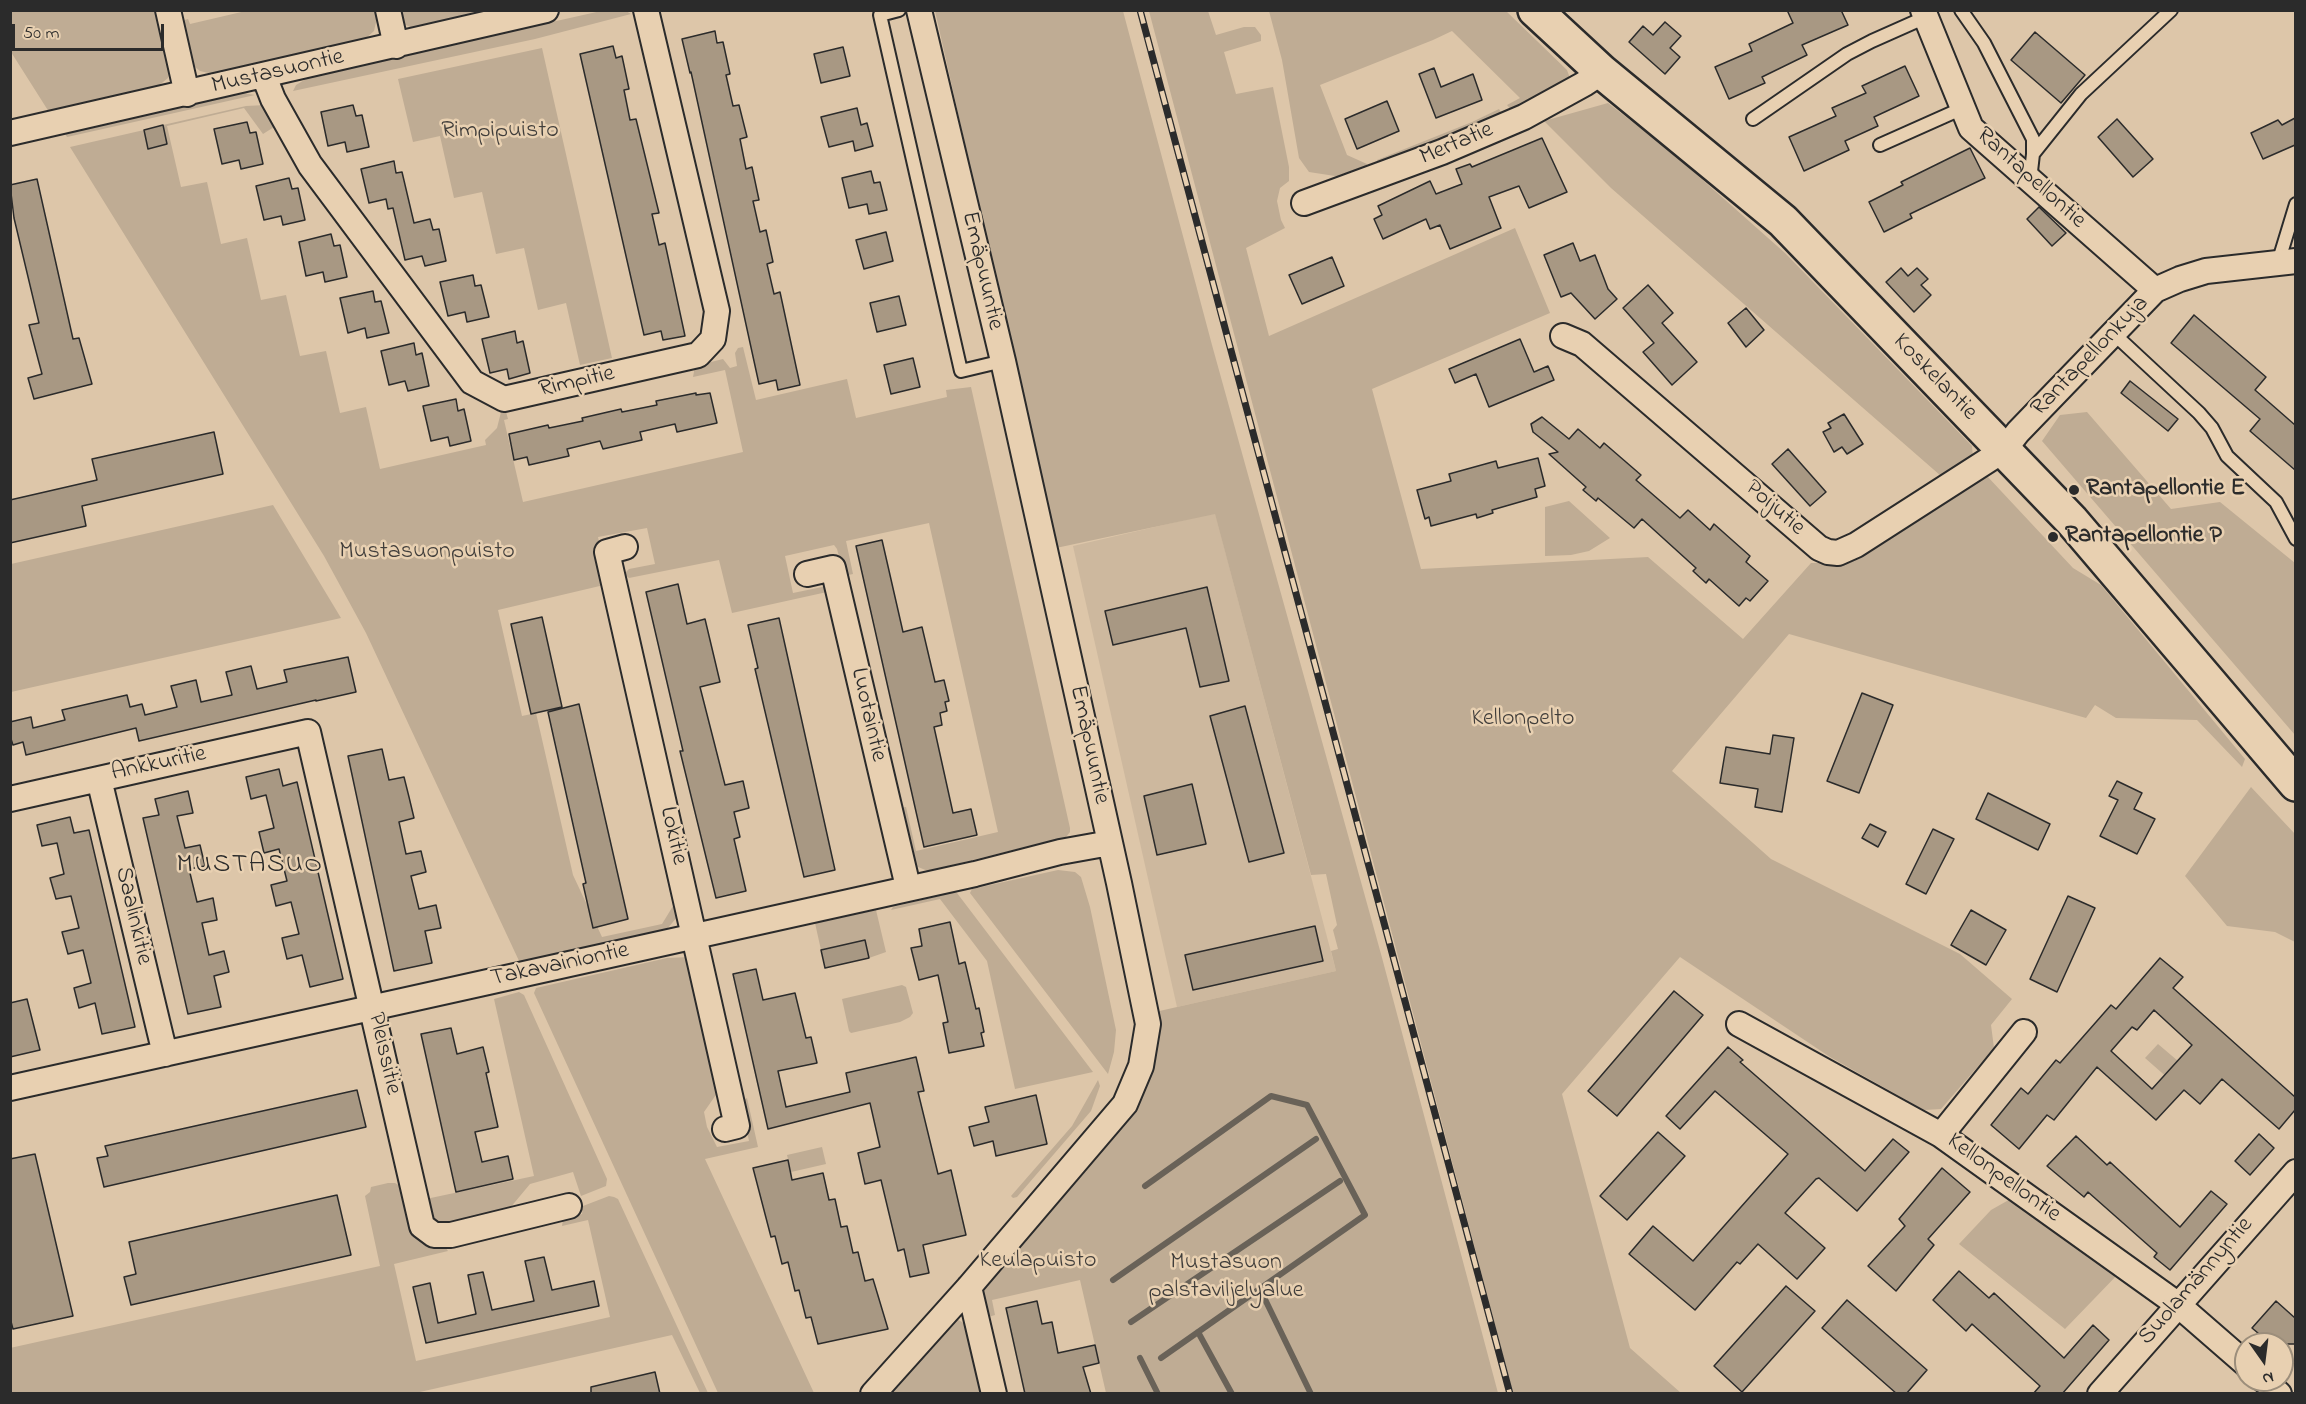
<!DOCTYPE html>
<html>
<head>
<meta charset="utf-8">
<style>
  body { margin:0 }
  #map { position:relative; width:2306px; height:1404px; overflow:hidden; background:#ddc6a9; font-family:"Indie Flower",sans-serif }
  canvas { display:block }
  .frame { position:absolute; inset:0; border:12px solid #2b2b2b; pointer-events:none }
  .north { position:absolute; left:2234px; top:1332px; width:60px; height:60px; box-sizing:border-box; background:#e8d0b1; border:2px solid #9c8e7b; border-radius:50%; rotate:166deg; font-size:16px; font-weight:700; line-height:24px; text-align:center; color:#2b2b2b }
  .north::after { content:''; display:block; margin:auto; width:21px; height:27px; background:#2b2b2b; clip-path:polygon(50% 0,100% 100%,50% 72%,0 100%) }
  .scale { position:absolute; left:12px; top:24px; width:152px; height:27px; box-sizing:border-box; border:3px solid #2b2b2b; border-top:0; padding-left:8px; font-size:18px; line-height:21px; white-space:nowrap; color:#2b2b2b; -webkit-text-stroke:4px #e8d0b1; paint-order:stroke }
</style>
</head>
<body>
<div id="map">
<canvas width="2306" height="1404"></canvas>
<div class="frame"></div>
<div class="north">N</div>
<div class="scale">50 m</div>
</div>
<script>
const context = document.querySelector('canvas').getContext('2d');
context.lineJoin = 'round';
function paint(path, color) {
  context.fillStyle = color;
  context.fill(path, 'evenodd');
}
function poly(rows) {
  const path = new Path2D();
  for (const r of rows) {
    path.moveTo(r[0], r[1]);
    for (let i = 2; i < r.length; i += 2) path.lineTo(r[i], r[i + 1]);
  }
  return path;
}
function trace(path, color, width, dash) {
  context.strokeStyle = color;
  context.lineWidth = width;
  context.lineCap = dash ? 'butt' : 'round';
  context.setLineDash(dash || []);
  context.stroke(path);
}
function drawText(font, color, halo, rows, align = 'center') {
  context.font = font + ' "Indie Flower",sans-serif';
  context.lineWidth = 5;
  context.setLineDash([]);
  context.textBaseline = 'middle';
  context.strokeStyle = halo;
  context.fillStyle = color;
  for (const [text, x, y, turn = 0] of rows) {
    context.save();
    context.translate(x, y);
    context.rotate((+turn || 0) * Math.PI / 180);
    context.textAlign = isNaN(turn) ? turn : align;
    if (halo) context.strokeText(text, 0, 0);
    context.fillText(text, 0, 0);
    context.restore();
  }
}
const built = poly([
  [1215,513,1336,971,1177,1007,1073,546]
]);
const green = poly([
  [250,10,376,11,377,18,374,31,363,41,217,75,200,71,190,63,178,22,188,19,190,24],
  [11,11,159,11,171,64,168,78,157,87,49,112,11,52],
  [392,11,501,11,416,30,400,22],
  [601,11,626,11,631,14,535,39,293,91,296,85,311,76],
  [935,11,1123,11,1212,345,1381,954,1498,1393,1106,1393,1080,1280,992,1300,995,1315,985,1318,981,1284,1130,1112,1155,1012,1336,971,1331,951,1338,949,1333,930,1337,925,1326,874,1311,875,1215,514,1056,548],
  [1149,11,1208,11,1216,35,1244,27,1255,27,1261,35,1261,41,1224,52,1236,94,1273,87,1289,167,1289,181,1280,188,1277,201,1281,220,1285,228,1246,248,1269,336,1515,228,1550,313,1372,389,1421,569,1648,557,1743,639,1811,563,1840,563,1987,476,2073,568,2101,585,2245,759,2242,767,2197,720,2116,718,2095,705,2086,718,1789,634,1672,771,1771,859,1960,954,2012,999,1991,1025,1994,1048,1941,1109,1924,1110,1830,1057,1680,957,1562,1094,1630,1348,1681,1393,1513,1393],
  [1269,11,1506,11,1567,70,1571,81,1512,111,1507,105,1520,98,1452,31,1433,40,1320,85,1347,155,1367,164,1366,174,1348,178,1309,172,1299,158,1282,60],
  [542,48,612,358,580,365,566,303,538,310,524,248,496,254,482,192,454,198,440,136,413,142,398,79],
  [237,92,255,95,67,137,64,132],
  [1608,103,1670,151,1785,253,1972,446,1973,459,1941,476,1611,188,1544,121],
  [266,105,274,127,263,134,244,108,167,126,181,187,207,182,221,244,247,238,261,300,286,295,300,356,326,351,340,413,366,407,380,469,486,445,485,440,497,428,502,408,505,408,508,419,504,420,523,502,743,452,725,370,693,377,695,366,723,359,730,368,737,366,735,353,738,348,743,347,756,400,847,379,856,418,947,397,946,390,971,387,1070,828,1070,832,1066,837,928,871,918,867,910,860,900,808,906,807,916,851,998,832,929,523,846,541,853,574,844,576,837,549,834,545,785,556,793,593,827,586,827,592,732,613,719,560,629,578,624,574,629,569,655,564,647,528,598,537,607,582,604,585,498,610,522,716,536,713,573,875,602,937,662,924,673,906,663,861,671,863,678,916,667,929,660,932,520,963,366,633,324,556,70,147,144,130,149,149,167,144,163,125,246,106],
  [1499,109,1502,114,1501,119,1379,165,1377,160,1472,122],
  [2087,412,2171,509,2220,502,2295,563,2295,735,2042,441,2060,415],
  [1569,501,1610,538,1589,551,1571,555,1545,556,1545,507],
  [273,505,341,618,11,692,11,564],
  [2251,787,2295,834,2295,942,2275,932,2227,926,2185,876],
  [1058,870,1075,872,1081,877,1090,907,1116,1030,1114,1052,1108,1074,970,893,972,889],
  [955,892,957,893,1093,1072,1015,1089,987,961,940,899,891,910,893,907],
  [876,910,886,952,869,958,865,940,821,950,815,923],
  [689,957,720,1089,704,1112,707,1127,717,1147,749,1141,741,1104,742,1101,747,1098,758,1147,705,1159,814,1393,718,1393,534,993,536,988,667,958],
  [902,985,906,987,913,1013,910,1017,900,1022,851,1033,849,1031,842,999],
  [519,992,524,995,607,1179,606,1186,581,1196,573,1172,530,1184,510,1208,496,1216,443,1227,430,1220,426,1199,534,1176,494,999],
  [2158,1044,2178,1061,2170,1080,2145,1058],
  [1098,1080,1100,1086,1091,1111,1017,1197,1013,1198,1011,1196,1072,1126],
  [822,1147,826,1164,791,1172,787,1155],
  [388,1183,395,1183,402,1187,448,1251,394,1264,416,1361,610,1317,588,1220,562,1226,563,1219,582,1214,583,1206,609,1196,614,1197,618,1199,708,1393,700,1393,672,1335,411,1394,11,1393,10,1348,380,1266,365,1196,370,1192,371,1187],
  [2014,1197,2121,1271,2065,1329,1959,1244,1991,1210],
  [955,1318,967,1325,986,1393,884,1394]
]);
const stream = poly([
  [1145,1186,1271,1096,1307,1105,1365,1215,1161,1358],
  [1113,1280,1316,1139],
  [1260,1289,1311,1394],
  [1131,1322,1340,1181],
  [1198,1332,1232,1394],
  [1140,1358,1158,1394]
]);
const building = poly([
  [1787,10,1841,10,1848,25,1802,45,1807,55,1762,77,1765,83,1729,99,1715,67,1752,51,1749,44,1793,23,1787,10],
  [1665,22,1681,36,1670,48,1680,57,1665,74,1629,42,1643,26,1653,35,1665,22],
  [715,31,717,43,723,42,730,74,726,75,733,106,739,105,747,137,740,139,746,169,752,167,759,200,753,201,760,232,766,230,773,262,767,264,774,294,780,292,800,385,778,390,776,380,759,384,691,72,690,73,682,39,715,31],
  [2035,32,2085,75,2061,103,2011,60,2035,32],
  [613,46,616,58,622,56,629,89,624,90,630,120,636,119,659,213,652,214,659,245,665,243,685,336,663,340,661,331,644,335,580,54,613,46],
  [843,47,850,76,821,83,814,54,843,47],
  [1905,66,1919,96,1874,117,1878,126,1845,141,1849,150,1804,171,1789,137,1836,116,1832,108,1866,93,1862,86,1905,66],
  [1434,68,1441,87,1473,74,1482,100,1436,118,1419,74,1434,68],
  [1387,101,1399,131,1357,149,1345,119,1387,101],
  [353,105,356,116,362,115,369,147,347,152,345,142,328,146,321,112,353,105],
  [857,108,861,125,867,123,873,146,855,151,853,141,829,147,821,117,857,108],
  [2295,118,2295,145,2263,159,2251,133,2278,120,2282,125,2295,118],
  [2117,119,2153,159,2133,177,2098,137,2117,119],
  [247,122,250,133,256,132,263,164,241,169,239,160,222,164,214,129,247,122],
  [163,125,167,144,148,149,144,130,163,125],
  [1542,138,1567,192,1529,208,1519,186,1489,197,1501,228,1450,249,1440,225,1430,229,1426,219,1383,239,1374,219,1382,215,1378,206,1430,181,1436,194,1462,184,1456,169,1470,164,1472,167,1542,138],
  [1970,148,1985,178,1910,214,1912,218,1884,232,1869,202,1903,185,1901,182,1970,148],
  [394,161,396,173,402,172,414,223,430,219,433,230,439,229,446,261,425,266,422,256,405,260,393,208,388,209,386,199,369,203,361,169,394,161],
  [871,171,874,183,880,182,887,210,869,214,867,204,849,208,842,178,871,171],
  [289,178,292,189,298,188,305,220,283,225,281,216,264,220,256,186,289,178],
  [37,179,73,339,79,338,92,384,34,399,28,378,42,374,29,325,39,323,14,218,10,185,37,179],
  [2039,207,2066,233,2052,246,2027,219,2039,207],
  [886,232,893,261,864,269,856,240,886,232],
  [331,234,334,246,340,245,347,277,325,282,323,272,306,276,299,242,331,234],
  [1573,243,1580,261,1595,255,1608,289,1617,299,1595,319,1571,293,1561,297,1544,255,1573,243],
  [1332,257,1344,286,1302,304,1289,275,1332,257],
  [1901,268,1908,276,1917,268,1928,279,1921,285,1931,295,1914,312,1886,282,1901,268],
  [473,275,475,286,481,285,489,317,467,322,465,312,448,316,440,282,473,275],
  [1648,285,1673,313,1662,323,1697,362,1672,385,1643,352,1654,343,1623,308,1648,285],
  [373,291,375,302,381,301,389,333,367,338,365,328,348,333,340,298,373,291],
  [899,296,906,325,877,332,870,303,899,296],
  [1746,308,1764,330,1746,347,1728,323,1746,308],
  [2194,315,2266,377,2255,390,2295,425,2295,470,2250,431,2260,419,2171,343,2194,315],
  [515,331,517,343,523,341,530,373,509,379,507,369,490,373,482,339,515,331],
  [1520,339,1534,372,1548,366,1554,380,1489,407,1476,374,1455,383,1449,369,1520,339],
  [414,343,416,355,422,353,429,386,408,391,405,381,389,385,381,351,414,343],
  [913,358,920,387,891,394,884,365,913,358],
  [2130,381,2178,419,2168,431,2121,393,2130,381],
  [696,393,696,395,710,393,717,423,677,432,675,424,640,432,642,440,603,449,600,441,567,449,569,456,529,465,527,457,514,460,509,434,548,425,549,428,583,421,582,418,621,409,622,412,657,405,656,401,696,393],
  [456,399,458,411,464,409,471,441,450,446,448,437,431,441,423,406,456,399],
  [1844,414,1863,444,1847,454,1842,447,1834,452,1823,432,1831,428,1828,423,1844,414],
  [1542,417,1569,439,1578,429,1600,448,1604,443,1641,475,1636,480,1680,518,1688,510,1710,530,1714,524,1750,556,1746,562,1768,581,1750,601,1746,598,1739,606,1709,579,1706,583,1693,571,1696,568,1642,519,1634,528,1598,498,1596,501,1583,490,1586,487,1549,454,1558,452,1533,432,1531,424,1542,417],
  [214,432,223,474,82,506,86,526,10,543,10,500,97,480,92,459,214,432],
  [1788,449,1826,492,1810,506,1772,464,1788,449],
  [1538,458,1545,486,1535,489,1537,497,1492,510,1493,513,1477,518,1476,514,1431,526,1429,517,1425,519,1417,490,1451,481,1449,474,1496,461,1498,468,1538,458],
  [882,540,903,632,922,627,935,682,944,680,949,701,945,702,947,711,940,713,942,725,934,727,953,813,971,809,977,835,924,847,856,546,882,540],
  [678,584,687,624,705,619,720,682,700,687,725,785,743,781,749,808,734,812,740,837,734,839,746,891,716,898,680,751,683,751,646,592,678,584],
  [1207,587,1229,681,1200,687,1186,628,1113,645,1105,611,1207,587],
  [542,617,562,707,531,714,511,624,542,617],
  [779,618,835,870,804,877,755,669,758,668,748,625,779,618],
  [348,657,356,692,316,701,316,700,139,741,136,728,26,755,23,742,13,745,10,736,10,722,31,717,33,728,65,720,62,710,127,695,130,707,142,704,145,715,177,707,171,686,196,680,201,702,232,695,226,672,251,666,257,689,287,682,284,670,348,657],
  [1862,693,1893,705,1859,793,1827,781,1862,693],
  [579,704,628,919,593,928,583,884,586,883,548,712,579,704],
  [1245,706,1284,853,1249,862,1210,716,1245,706],
  [1773,735,1794,738,1782,812,1755,807,1758,789,1720,783,1726,747,1770,754,1773,735],
  [382,749,389,780,404,777,409,797,414,818,399,822,406,854,421,851,426,872,411,876,419,909,436,905,441,928,425,931,432,963,394,971,348,756,382,749],
  [279,769,283,786,297,782,343,979,310,987,302,955,287,959,282,938,299,934,291,902,276,906,271,885,287,881,279,849,264,853,259,832,274,828,266,795,251,799,246,777,279,769],
  [2117,781,2142,793,2134,809,2155,819,2137,854,2100,836,2118,800,2109,796,2117,781],
  [1192,784,1206,844,1157,855,1144,796,1192,784],
  [188,791,193,813,177,816,185,848,200,845,205,866,189,869,197,902,213,898,217,920,202,923,209,955,224,951,229,972,214,976,221,1007,188,1014,143,818,159,815,155,799,188,791],
  [1988,793,2050,824,2038,850,1976,819,1988,793],
  [70,817,74,833,89,830,135,1027,102,1034,95,1003,79,1008,74,988,91,983,83,950,68,954,62,932,79,928,71,896,56,899,50,878,64,874,57,843,42,846,37,825,70,817],
  [1870,824,1886,832,1878,847,1862,838,1870,824],
  [1933,829,1954,839,1926,894,1906,884,1933,829],
  [2068,896,2095,908,2057,992,2030,979,2068,896],
  [1971,910,2006,930,1986,965,1951,945,1971,910],
  [950,922,959,964,965,962,976,1009,979,1008,984,1032,981,1033,984,1046,949,1053,943,1023,948,1022,938,975,919,980,911,948,922,946,919,929,950,922],
  [1315,926,1323,961,1193,990,1185,955,1315,926],
  [865,940,869,958,825,968,821,950,865,940],
  [2160,958,2183,977,2173,988,2295,1097,2295,1110,2279,1129,2222,1079,2200,1104,2184,1090,2156,1120,2097,1067,2054,1120,2047,1115,2019,1149,1991,1125,2021,1088,2028,1094,2056,1060,2060,1063,2111,1005,2116,1009,2160,958],
  [2154,1010,2192,1045,2152,1089,2111,1051,2132,1027,2137,1030,2154,1010],
  [756,969,763,1000,795,993,806,1038,811,1037,817,1063,778,1071,786,1107,850,1092,846,1073,916,1057,924,1091,918,1092,938,1174,951,1170,966,1235,923,1245,929,1273,910,1277,904,1249,898,1251,881,1180,865,1184,858,1153,880,1147,870,1103,768,1129,733,974,756,969],
  [1674,991,1703,1015,1617,1116,1588,1091,1674,991],
  [27,999,40,1050,10,1057,10,1003,27,999],
  [451,1028,457,1054,483,1047,489,1072,486,1073,498,1127,475,1132,482,1162,508,1156,513,1179,456,1192,421,1034,451,1028],
  [1728,1047,1743,1060,1740,1062,1865,1171,1893,1139,1909,1152,1857,1211,1819,1178,1816,1179,1785,1213,1825,1248,1797,1279,1758,1244,1740,1264,1737,1262,1695,1310,1629,1254,1653,1226,1693,1261,1788,1154,1715,1091,1680,1129,1666,1116,1728,1047],
  [357,1090,366,1127,104,1187,97,1158,108,1156,105,1146,357,1090],
  [1036,1095,1047,1144,996,1156,993,1141,974,1146,969,1127,989,1122,985,1107,1036,1095],
  [1658,1132,1685,1156,1627,1220,1600,1196,1658,1132],
  [2259,1134,2274,1148,2250,1175,2235,1161,2259,1134],
  [2076,1136,2107,1165,2110,1162,2180,1227,2211,1191,2227,1204,2170,1270,2154,1257,2157,1253,2088,1192,2084,1197,2047,1166,2076,1136],
  [35,1154,73,1316,13,1329,10,1318,10,1159,35,1154],
  [788,1160,792,1180,823,1173,829,1200,835,1199,841,1227,847,1226,853,1253,858,1252,865,1281,873,1279,888,1329,818,1344,811,1317,806,1318,799,1290,795,1291,788,1262,782,1264,775,1236,771,1237,753,1168,788,1160],
  [1942,1168,1970,1192,1928,1239,1934,1245,1896,1291,1868,1266,1905,1226,1899,1219,1942,1168],
  [337,1195,351,1255,131,1305,124,1277,136,1274,129,1242,337,1195],
  [544,1257,552,1290,594,1281,599,1306,426,1343,413,1287,430,1283,438,1323,476,1314,468,1275,483,1272,492,1310,534,1301,525,1261,544,1257],
  [1959,1271,1989,1298,1994,1293,2064,1358,2093,1325,2109,1340,2062,1394,2033,1394,2040,1386,1972,1324,1966,1331,1933,1300,1959,1271],
  [1786,1286,1815,1311,1742,1392,1714,1366,1786,1286],
  [1847,1300,1927,1370,1906,1394,1897,1394,1822,1328,1847,1300],
  [1037,1301,1042,1324,1052,1322,1058,1353,1095,1345,1099,1363,1083,1367,1091,1394,1025,1394,1006,1308,1037,1301],
  [2276,1301,2295,1318,2295,1344,2271,1344,2252,1328,2276,1301],
  [655,1372,660,1394,591,1394,591,1387,655,1372]
]);
const service = poly([
  [899,10,880,15,961,371,1003,361],
  [1961,10,1984,43,2033,139,2033,154],
  [1753,119,1847,54,1872,41,1926,17],
  [1880,145,1963,108],
  [2030,180,2033,154,2081,94,2171,10],
  [2278,263,2296,204],
  [2114,334,2199,413,2212,428,2227,456,2276,502,2296,539]
]);
const minor = poly([
  [168,10,187,94],
  [388,10,396,46],
  [1923,10,1971,128,2155,290],
  [264,76,273,99,310,165,472,382,504,399,698,355,713,339,717,311,646,10],
  [10,133,546,10],
  [1304,203,1442,152,1524,117,1584,84,1602,72],
  [1563,336,1582,344,1819,548,1828,552,1838,553,1856,545,2004,450,2018,432,2155,290,2180,279,2206,271,2296,261],
  [625,547,607,552,737,1126,725,1129],
  [807,574,833,568,908,887],
  [99,779,165,1054],
  [10,799,308,732,422,1226,434,1235,451,1235,569,1206],
  [1739,1024,1941,1135,2177,1304,2246,1364],
  [10,1088,975,874,1060,852,1110,843],
  [1941,1135,2024,1032],
  [969,1287,994,1394],
  [2264,1380,2279,1394],
  [873,1394,969,1287,1125,1104,1141,1066,1148,1024,1119,883,1003,361,919,10],
  [2100,1394,2296,1172]
]);
const secondary = poly([
  [1535,10,1602,72,1783,221,2072,521,2296,784]
]);
const rail = poly([
  [1140,10,1510,1394]
]);
const markers = [
  [2074,490,6,"#2b2b2b"],
  [2053,537,6,"#2b2b2b"]
];
const streetNames = [
  ["Mustasuontie",278,73,-13],
  ["Mertatie",1457,145,-23],
  ["Rantapellontie",2030,179,42],
  ["Emäpuuntie",981,271,77],
  ["Rantapellonkuja",2091,357,-46],
  ["Koskelantie",1934,378,46],
  ["Rimpitie",577,383,-13],
  ["Poijutie",1774,509,41],
  ["Luotaintie",867,715,77],
  ["Emäpuuntie",1088,745,78],
  ["Ankkuritie",159,765,-12],
  ["Lokitie",672,836,77],
  ["Saalinkitie",132,916,77],
  ["Takavainiontie",560,966,-12],
  ["Pleissitie",383,1054,77],
  ["Kellonpellontie",2003,1179,36],
  ["Suolamännyntie",2197,1282,-49]
];
const parkNames = [
  ["Rimpipuisto",500,132],
  ["Mustasuonpuisto",427,553],
  ["Kellonpelto",1523,720],
  ["Keulapuisto",1038,1262],
  ["Mustasuon",1226,1264],
  ["palstaviljelyalue",1226,1292]
];
const poiNames = [
  ["Rantapellontie E",2086,490],
  ["Rantapellontie P",2065,537]
];
const quarterNames = [
  ["MUSTASUO",250,867]
];
paint(built, '#cdb89e');
paint(green, '#bfac94');
trace(stream, '#696258', 6);
paint(building, '#a89883');
trace(building, '#2b2b2b', 1.5);
trace(service, '#2b2b2b', 16);
trace(minor, '#2b2b2b', 28);
trace(secondary, '#2b2b2b', 38);
trace(service, '#e8d0b1', 12);
trace(minor, '#e8d0b1', 24);
trace(secondary, '#e8d0b1', 33);
trace(rail, '#2b2b2b', 7);
trace(rail, '#e8d0b1', 4.5, [14]);
for (const [x, y, r, color] of markers) {
  const dot = new Path2D();
  dot.arc(x, y, r, 0, 2 * Math.PI);
  context.fillStyle = color;
  context.fill(dot);
  trace(dot, '#e8d0b1', 2);
}
drawText('24px', '#2b2b2b', '#e8d0b1', streetNames);
drawText('24px', '#413e3b', '#e8d0b1', parkNames);
drawText('bold 24px', '#2b2b2b', '#e8d0b1', poiNames, 'left');
context.letterSpacing = '1.5px';
drawText('27px', '#2b2b2b', '#e8d0b1', quarterNames);
context.letterSpacing = '0px';
</script>
</body>
</html>
